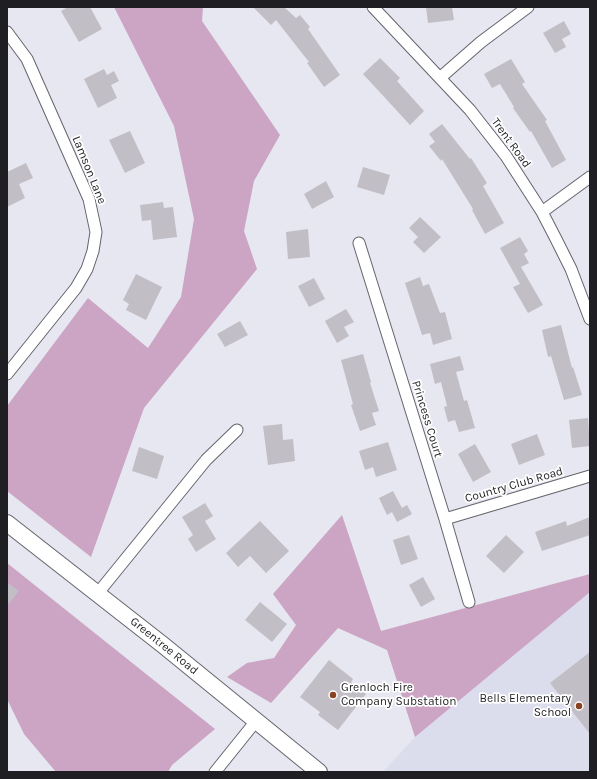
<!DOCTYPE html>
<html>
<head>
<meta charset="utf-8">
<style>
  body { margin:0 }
  #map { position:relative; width:597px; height:779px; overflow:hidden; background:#e6e7f0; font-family:Karla,sans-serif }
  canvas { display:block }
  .frame { position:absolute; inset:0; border:8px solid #1f1f23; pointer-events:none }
</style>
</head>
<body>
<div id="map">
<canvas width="597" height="779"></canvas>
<div class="frame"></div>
</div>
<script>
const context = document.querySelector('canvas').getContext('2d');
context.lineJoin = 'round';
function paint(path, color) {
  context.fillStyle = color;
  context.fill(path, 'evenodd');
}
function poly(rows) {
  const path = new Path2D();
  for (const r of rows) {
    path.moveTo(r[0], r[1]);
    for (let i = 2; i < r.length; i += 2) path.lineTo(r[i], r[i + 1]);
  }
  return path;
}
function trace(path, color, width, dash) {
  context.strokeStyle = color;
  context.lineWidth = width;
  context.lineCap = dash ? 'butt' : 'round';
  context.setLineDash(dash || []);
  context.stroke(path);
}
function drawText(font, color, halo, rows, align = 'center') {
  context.font = font + ' Karla,sans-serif';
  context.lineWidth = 3.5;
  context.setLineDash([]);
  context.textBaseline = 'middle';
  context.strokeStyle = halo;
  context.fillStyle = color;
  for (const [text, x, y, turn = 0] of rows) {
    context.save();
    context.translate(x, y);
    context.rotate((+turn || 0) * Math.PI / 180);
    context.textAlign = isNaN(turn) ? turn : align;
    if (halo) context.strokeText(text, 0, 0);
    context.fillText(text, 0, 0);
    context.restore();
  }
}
const built = poly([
  [590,592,590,772,383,772,415,737,443,712]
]);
const forest = poly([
  [114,7,203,7,202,21,280,135,254,181,244,231,257,269,144,408,91,557,7,491,7,406,88,298,148,348,181,297,194,219,174,126],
  [342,515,381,631,590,574,590,592,415,737,387,650,338,628,271,703,227,677,247,663,274,658,296,625,273,594],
  [7,563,215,729,172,765,168,772,56,772,24,734,7,699]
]);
const building = poly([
  [68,7,90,7,102,29,79,42,61,11],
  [253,7,284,7,296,18,300,15,310,27,308,29,340,75,324,87,307,63,309,62,276,20,271,25],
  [426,7,452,7,454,20,428,23],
  [564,21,571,34,562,39,566,47,555,53,543,33],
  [380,58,400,78,397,81,424,111,410,125,363,74],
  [511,59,525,82,522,84,547,120,545,121,566,160,552,168,531,131,530,132,513,108,514,107,500,84,492,88,484,74],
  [104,69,107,75,114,71,119,81,111,85,117,98,98,108,84,79],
  [442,124,470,159,471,158,487,183,483,186,504,223,485,234,472,210,473,209,442,159,441,161,429,146,435,142,429,134],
  [130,131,145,163,125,173,109,140],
  [26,163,33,178,19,184,25,198,7,207,7,172],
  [363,167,390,175,384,195,357,187],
  [326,181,334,197,312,209,304,194],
  [163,202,164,208,173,207,177,237,153,240,151,220,142,221,140,205],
  [420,217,441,237,424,253,413,242,418,237,409,228],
  [308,229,310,257,288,259,286,232],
  [520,237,528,251,524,254,529,263,521,267,543,305,528,313,513,287,520,284,500,248],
  [136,274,162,287,146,320,126,310,129,304,123,300],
  [420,277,423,286,429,284,440,313,445,312,452,339,433,345,430,333,422,335,405,283],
  [314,278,325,299,309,307,298,286],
  [346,309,354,322,344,327,349,336,337,343,325,321],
  [240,321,248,335,225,347,217,334],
  [561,325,572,368,573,367,582,395,564,400,551,356,548,357,542,330],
  [363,354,371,382,370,383,379,411,372,413,376,425,360,431,351,405,353,404,341,360],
  [460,356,464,370,456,372,464,401,467,400,475,428,459,432,455,420,448,422,444,407,447,406,441,382,435,384,430,364],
  [588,418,590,446,572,448,569,420],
  [282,424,283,440,293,439,295,461,268,465,263,426],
  [537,434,545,455,519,465,511,444],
  [388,442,397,470,376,477,373,467,365,470,359,451],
  [475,444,491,472,473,482,458,454],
  [139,447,164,456,157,479,132,471],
  [393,491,402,508,407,505,412,514,397,522,392,512,387,515,379,498],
  [205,503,213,516,205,521,216,539,196,552,188,539,193,535,182,517],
  [590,517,590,535,542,551,535,532,566,521,567,526],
  [260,521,289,551,266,573,250,556,238,567,226,553],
  [409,535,418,559,401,565,393,540],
  [506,535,524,552,504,573,486,556],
  [423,577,435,599,421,607,409,585],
  [7,582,19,591,7,606],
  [260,602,287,624,272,642,245,620],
  [590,652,590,734,550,683],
  [329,660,353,679,351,682,366,694,338,730,318,715,320,712,300,697]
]);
const street = poly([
  [373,7,470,110,506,156,542,212,556,239,571,269,590,319],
  [7,32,27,59,89,199,96,232,93,251,87,269,76,288,7,374],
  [441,77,481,42,528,7],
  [542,212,590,177],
  [359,243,445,519,469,602],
  [445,519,590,476],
  [98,593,206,460,237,430],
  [215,772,256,721]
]);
const secondary = poly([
  [7,523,163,645,319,772]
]);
const markers = [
  [333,695,4,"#8a4321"],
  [579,706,4,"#8a4321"]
];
const streetNames = [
  ["Trent Road",511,143,54],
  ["Lamson Lane",89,170,68],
  ["Princess Court",427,419,73],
  ["Country Club Road",514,485,-16],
  ["Greentree Road",164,646,39]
];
const poiNames = [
  ["Grenloch Fire",341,688],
  ["Company Substation",341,702],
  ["Bells Elementary",571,699,"right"],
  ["School",571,713,"right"]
];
paint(built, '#dbdcec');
paint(forest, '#cca4c4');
paint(building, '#c2bec6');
trace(street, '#64646c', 13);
trace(secondary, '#64646c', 18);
trace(street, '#fff', 11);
trace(secondary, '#fff', 16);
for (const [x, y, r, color] of markers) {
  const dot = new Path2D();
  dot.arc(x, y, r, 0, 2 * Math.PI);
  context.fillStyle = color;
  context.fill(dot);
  trace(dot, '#fff', 1.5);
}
drawText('12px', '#1f1f23', '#fff', streetNames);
drawText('12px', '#1f1f23', '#fff', poiNames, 'left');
</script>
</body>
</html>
